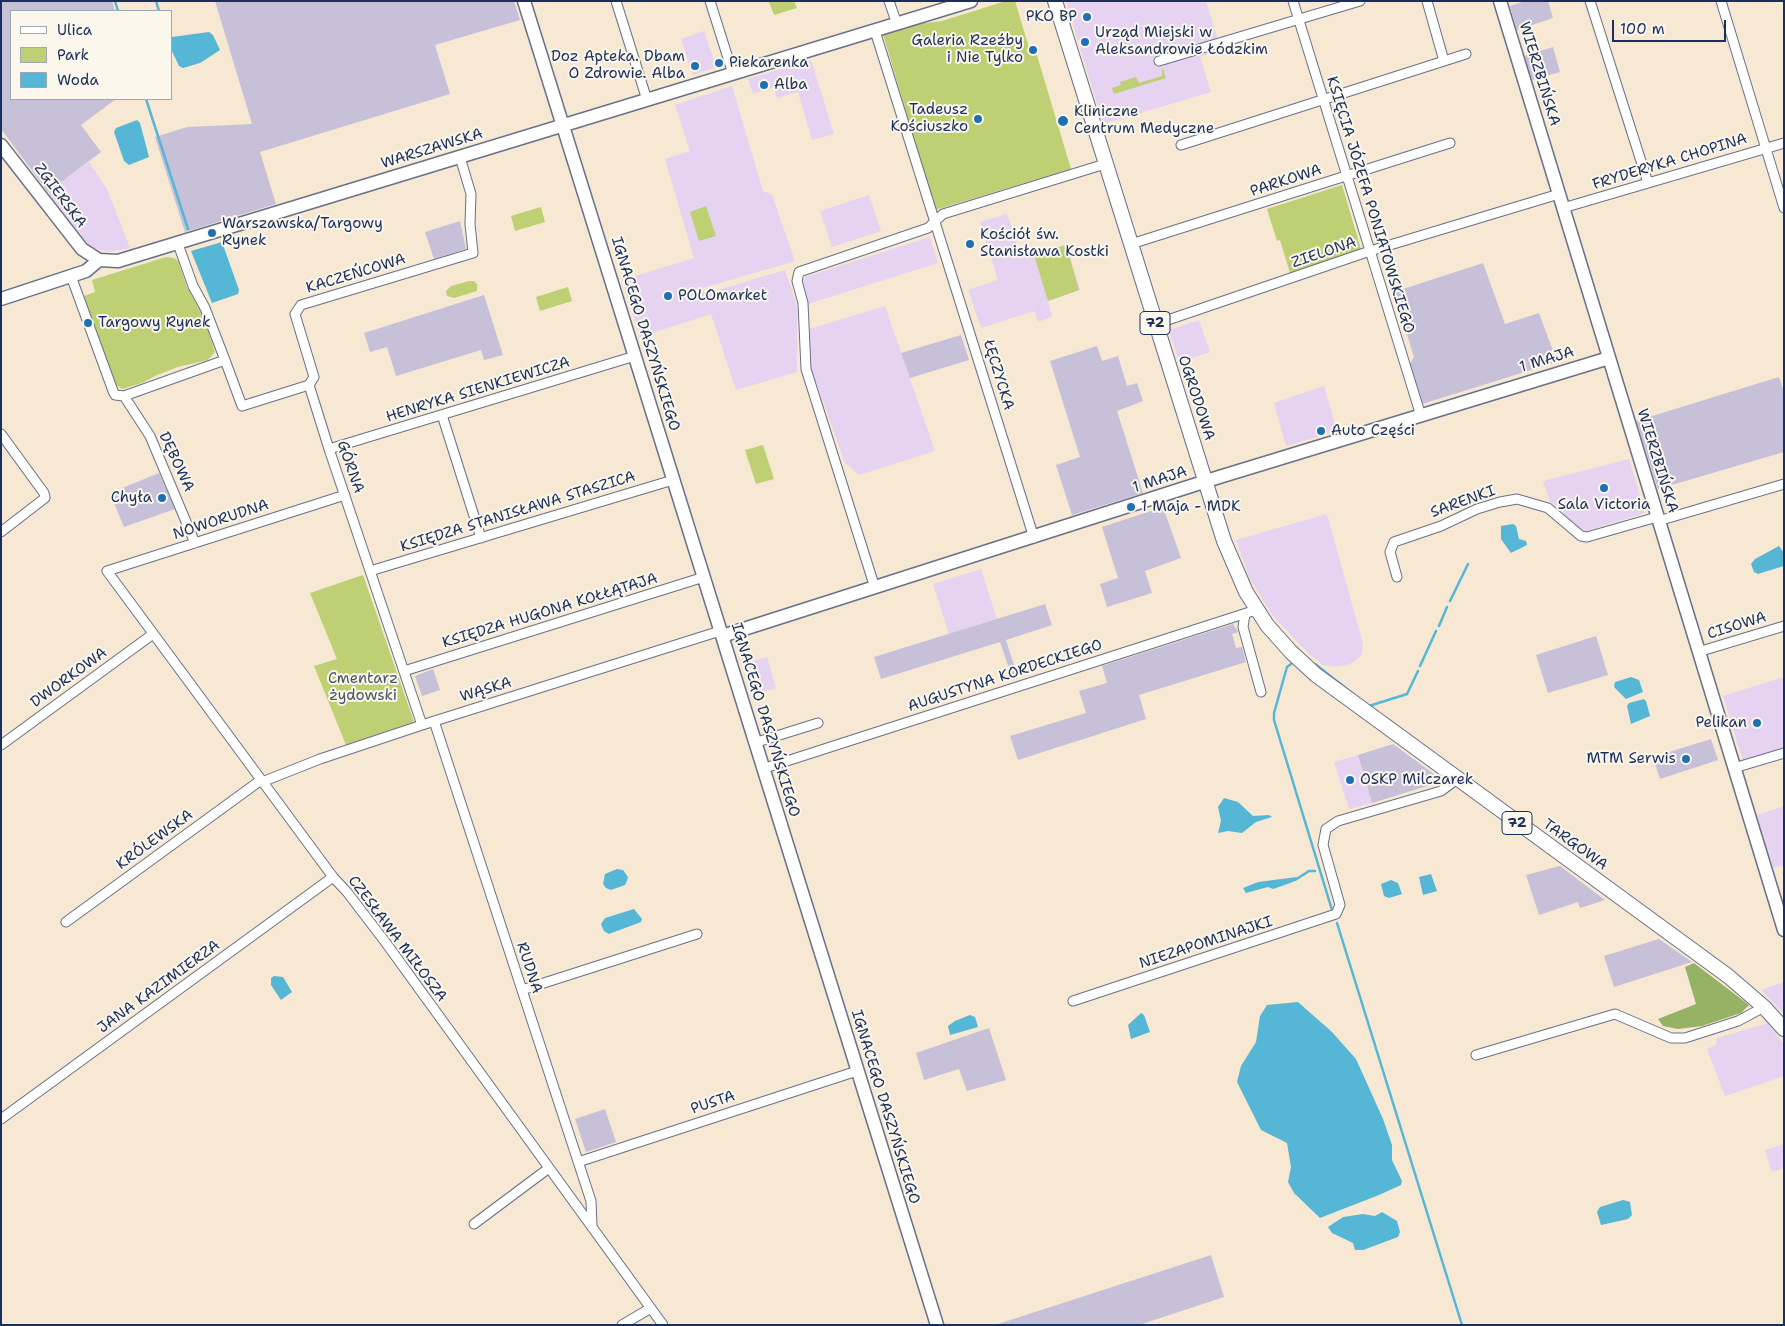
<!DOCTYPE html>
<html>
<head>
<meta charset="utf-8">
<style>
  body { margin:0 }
  #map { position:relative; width:1785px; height:1326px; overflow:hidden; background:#f6e8d3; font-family:"Shantell Sans",sans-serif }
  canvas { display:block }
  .frame { position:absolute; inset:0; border:2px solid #1b2f5e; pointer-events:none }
  .legend { position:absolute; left:10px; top:10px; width:162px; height:90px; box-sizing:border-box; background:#fbf7ec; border:1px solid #a1a7b3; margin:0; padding:6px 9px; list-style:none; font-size:15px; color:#1b2f5e }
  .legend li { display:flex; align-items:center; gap:10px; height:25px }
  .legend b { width:25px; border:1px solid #a1a7b3 }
  .scale { position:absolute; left:1612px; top:20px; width:114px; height:22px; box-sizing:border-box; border:2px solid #1b2f5e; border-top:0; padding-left:6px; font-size:15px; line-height:18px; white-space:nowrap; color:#1b2f5e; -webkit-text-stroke:4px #fbf7ec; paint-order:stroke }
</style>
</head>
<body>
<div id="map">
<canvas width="1785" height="1326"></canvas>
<div class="frame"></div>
<ul class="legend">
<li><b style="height:6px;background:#fff"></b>Ulica</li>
<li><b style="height:14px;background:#bed073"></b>Park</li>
<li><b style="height:14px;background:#56b6d5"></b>Woda</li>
</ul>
<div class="scale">100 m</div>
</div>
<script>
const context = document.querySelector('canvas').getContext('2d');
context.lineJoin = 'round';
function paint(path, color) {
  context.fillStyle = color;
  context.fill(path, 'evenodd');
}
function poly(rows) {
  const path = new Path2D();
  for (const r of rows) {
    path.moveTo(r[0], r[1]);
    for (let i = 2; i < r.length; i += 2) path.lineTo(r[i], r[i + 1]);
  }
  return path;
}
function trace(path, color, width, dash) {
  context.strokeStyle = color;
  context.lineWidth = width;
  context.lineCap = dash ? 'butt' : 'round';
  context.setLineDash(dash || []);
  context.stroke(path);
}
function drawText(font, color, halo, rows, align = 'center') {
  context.font = font + ' "Shantell Sans",sans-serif';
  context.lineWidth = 4;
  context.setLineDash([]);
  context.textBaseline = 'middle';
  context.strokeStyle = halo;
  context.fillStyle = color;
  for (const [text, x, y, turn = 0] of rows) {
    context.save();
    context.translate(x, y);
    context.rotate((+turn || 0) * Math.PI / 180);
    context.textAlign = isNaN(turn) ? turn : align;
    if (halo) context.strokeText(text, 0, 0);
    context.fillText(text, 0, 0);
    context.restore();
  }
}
const built = poly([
  [1066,1,1206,1,1221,50,1200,57,1211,92,1103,124],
  [704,31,716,67,693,75,681,39],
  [811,60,834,134,812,140,798,92,777,98,774,87,753,94,748,79],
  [732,86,763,191,772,195,795,261,703,288,705,294,785,270,797,306,797,372,736,390,711,314,640,337,622,280,694,258,665,159,690,151,675,105],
  [89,162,107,189,130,248,110,252,94,248,80,236,48,192],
  [869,195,881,231,832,247,820,211],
  [1007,214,1022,258,1066,244,1080,290,1048,301,1052,317,1038,322,1034,311,981,328,968,290,998,280,980,222],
  [930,237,938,263,808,304,802,285,805,277],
  [885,306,935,451,859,475,845,463,811,367,809,329],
  [1199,320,1210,352,1179,362,1169,330],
  [1324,386,1337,431,1286,446,1274,403],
  [1629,459,1645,513,1586,531,1578,529,1563,512,1564,509,1550,502,1543,481],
  [1327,514,1363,644,1362,654,1356,660,1348,665,1336,667,1323,665,1309,654,1273,616,1250,579,1236,540],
  [981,569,997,619,949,634,933,584],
  [767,657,776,688,758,694,748,663],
  [1784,677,1784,749,1743,761,1723,696],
  [1358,755,1372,803,1349,809,1334,762],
  [1784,806,1784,865,1773,868,1757,815],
  [1784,982,1784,1014,1761,990],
  [1768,1023,1784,1045,1784,1076,1725,1096,1707,1049,1716,1045,1717,1038],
  [1784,1144,1784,1168,1772,1172,1765,1150]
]);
const industrial = poly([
  [1,1,112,1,115,11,11,11,11,99,116,99,81,125,101,152,48,192,1,129],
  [215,1,514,1,520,20,435,45,450,94,260,152,276,204,185,232,155,137,187,127,252,124],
  [1525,1,1548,1,1553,18,1517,30,1510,6],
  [1553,47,1560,72,1532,80,1524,56],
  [460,221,466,249,434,259,425,232],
  [1483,263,1505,324,1539,313,1557,362,1422,404,1410,364,1414,357,1394,292],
  [484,295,503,355,484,360,481,350,396,376,387,347,370,352,364,333],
  [961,335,969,360,910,378,901,353],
  [1097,346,1102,361,1118,356,1127,386,1137,383,1143,401,1117,411,1143,493,1072,515,1056,465,1080,457,1050,361],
  [1779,377,1784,392,1784,452,1658,489,1636,421],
  [159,473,175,509,124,527,110,493],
  [1163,507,1181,558,1145,571,1152,593,1107,607,1100,584,1118,578,1102,527],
  [1045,604,1052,625,1006,640,1018,678,1013,680,1000,642,881,679,874,657],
  [1233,624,1238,632,1232,634,1236,648,1242,647,1246,662,1139,695,1146,719,1018,760,1010,736,1086,713,1079,691,1107,683,1102,666],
  [1596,636,1608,675,1548,693,1536,655],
  [433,669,440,690,422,696,415,676],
  [1711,739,1718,760,1660,779,1653,757],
  [1393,744,1438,777,1437,783,1372,803,1358,755],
  [1560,866,1605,900,1580,908,1578,902,1539,915,1526,875],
  [1659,939,1692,962,1614,987,1604,956],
  [989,1028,1006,1080,967,1091,959,1069,924,1080,916,1053],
  [605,1109,616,1142,586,1152,575,1119],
  [1211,1255,1224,1297,1139,1325,995,1325]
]);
const green = poly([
  [794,1,797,8,774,15,769,2],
  [1006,1,1015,1,1031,54,1036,52,1071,169,935,210,883,34,910,25,942,21],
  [1162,67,1166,78,1114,94,1112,88,1121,85,1120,82,1136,77,1139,83,1162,76],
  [1342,185,1361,249,1290,273,1280,240,1277,241,1267,209],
  [706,206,716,236,699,241,690,212],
  [541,207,545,222,515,231,511,216],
  [1066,245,1079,290,1048,301,1034,255],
  [166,257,174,258,178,261,187,287,204,318,215,352,208,360,178,367,157,375,142,383,122,389,115,384,84,296,95,292,92,280],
  [469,281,474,281,477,284,477,291,454,298,447,296,446,291,451,286],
  [568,287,572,301,540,311,536,297],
  [763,445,774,479,756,484,745,450],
  [363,575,414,722,346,745,314,666,337,659,310,593]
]);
const forest = poly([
  [1694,963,1749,1005,1741,1013,1702,1026,1678,1029,1663,1026,1658,1019,1696,1004,1685,967]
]);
const water = poly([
  [209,32,213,35,220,50,200,63,183,68,179,66,171,49,172,37],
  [137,120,140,123,149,157,129,165,124,161,114,132,116,128],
  [222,242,239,290,238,294,212,303,191,251],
  [1513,524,1516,526,1519,539,1526,541,1527,545,1511,553,1501,539,1501,526],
  [1779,546,1784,553,1784,566,1758,574,1754,572,1751,564,1755,559],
  [1631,677,1639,680,1643,692,1626,699,1614,687,1615,682],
  [1644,699,1646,701,1650,716,1631,724,1627,706,1629,703],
  [1224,798,1238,802,1253,816,1269,815,1272,817,1256,822,1242,833,1228,831,1218,833,1221,821,1218,807],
  [617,869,623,870,628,877,627,881,625,885,611,890,606,888,603,884,605,874],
  [1431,874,1437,891,1423,895,1419,877],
  [1297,877,1293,882,1273,889,1268,887,1246,893,1243,888,1258,882],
  [1391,880,1398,883,1402,894,1389,898,1384,896,1381,884],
  [634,909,642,919,641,922,609,934,604,931,601,924,605,918],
  [274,976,283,977,292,992,281,1000,271,985,271,978],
  [1298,1002,1332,1032,1356,1059,1383,1119,1392,1145,1392,1160,1402,1181,1401,1185,1379,1195,1320,1218,1294,1193,1288,1182,1291,1167,1287,1143,1261,1130,1237,1082,1241,1066,1256,1042,1260,1016,1267,1005],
  [1141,1013,1144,1015,1150,1032,1131,1039,1128,1025],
  [970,1015,975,1017,978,1027,950,1035,948,1026,955,1021],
  [1623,1200,1630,1202,1632,1215,1628,1219,1601,1225,1597,1212,1600,1207],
  [1382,1212,1397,1221,1400,1232,1398,1237,1363,1250,1355,1250,1353,1243,1332,1233,1328,1227,1343,1217,1363,1214,1375,1216]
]);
const stream = poly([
  [115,1,118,11],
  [156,1,159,11],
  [146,99,188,229],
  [1450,601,1468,564],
  [1439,626,1447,607],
  [1291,664,1287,667,1274,713,1274,720,1332,910],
  [1315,664,1352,693],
  [1420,666,1436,631],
  [1369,706,1407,694,1418,671],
  [1295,880,1309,871,1315,871],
  [1337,923,1462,1325]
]);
const street = poly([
  [616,1,647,100],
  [710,1,733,74],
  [889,1,897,24],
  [1293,1,1421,416],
  [1427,1,1444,61],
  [1590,1,1648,183],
  [1721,1,1784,208],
  [875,31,1034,538],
  [1159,61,1360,1],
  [1181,145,1466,54],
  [1563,208,1784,143],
  [1131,244,1450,143],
  [71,276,113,391,115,395,124,396,225,360,205,308,193,286,178,244],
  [1156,324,1370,251,1559,194],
  [225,360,242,406,309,385],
  [309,385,314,377,295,314,301,305,473,253,470,224,471,194,460,157],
  [309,385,329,449,422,725],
  [124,396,150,436,195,543],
  [442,415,481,538],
  [1,434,44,493,45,498,1,532],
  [329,449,635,356],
  [345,495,107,571,333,877,347,892,386,943,663,1325],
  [1658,521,1784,484],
  [370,571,673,480],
  [1397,577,1390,552,1394,542,1441,526,1477,509,1500,502,1517,499,1548,508,1581,536,1587,537,1657,517],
  [875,588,806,369,803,303,797,281,799,272,928,228,943,214,1105,164],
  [1245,614,1243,627,1261,692],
  [1698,652,1784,626],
  [404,671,704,577],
  [434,721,591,1201,592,1226],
  [754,743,818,723],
  [1,745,153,634],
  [1734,768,1784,753],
  [762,769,1256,610],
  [262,782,320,759,422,725,720,631],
  [66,922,261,780],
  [522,990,697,934],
  [1073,1001,1336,914,1340,905,1323,845,1326,829,1338,821,1441,791,1457,779],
  [1476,1055,1615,1014,1671,1038,1685,1038,1738,1021,1764,1007],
  [1,1119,333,877],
  [578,1162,857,1071],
  [474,1224,549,1168],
  [622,1325,651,1308]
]);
const secondary = poly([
  [524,1,937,1325],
  [1500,1,1784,930],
  [1,145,82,249,99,260,118,261,971,1],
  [1,299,86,271,99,260],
  [722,636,1216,478,1609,358]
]);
const primary = poly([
  [1055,1,1224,541,1246,592,1267,625,1291,652,1316,675,1728,976,1764,1007,1784,1029]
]);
const markers = [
  [1087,17,5,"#1f6fb2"],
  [1085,42,5,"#1f6fb2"],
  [1033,50,5,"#1f6fb2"],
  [719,63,5,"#1f6fb2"],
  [695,66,5,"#1f6fb2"],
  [764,85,5,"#1f6fb2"],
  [978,119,5,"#1f6fb2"],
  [1063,121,6,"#1f6fb2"],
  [212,233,5,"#1f6fb2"],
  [970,244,5,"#1f6fb2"],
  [668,296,5,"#1f6fb2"],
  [88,323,5,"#1f6fb2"],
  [1321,431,5,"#1f6fb2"],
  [1604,488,5,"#1f6fb2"],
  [162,498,5,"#1f6fb2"],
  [1131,507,5,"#1f6fb2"],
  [1757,723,5,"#1f6fb2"],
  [1686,759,5,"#1f6fb2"],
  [1350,780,5,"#1f6fb2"]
];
const shields = [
  [1155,323,30],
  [1517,823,30]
];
const shieldNames = [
  ["72",1155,323],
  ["72",1517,823]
];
const poiNames = [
  ["PKO BP",1077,17,"right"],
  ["Urząd Miejski w",1095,33],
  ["Aleksandrowie Łódzkim",1095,50],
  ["Galeria Rzeźby",1023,41,"right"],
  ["i Nie Tylko",1023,58,"right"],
  ["Doz Apteka. Dbam",685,57,"right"],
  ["O Zdrowie. Alba",685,74,"right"],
  ["Piekarenka",729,63],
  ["Alba",774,85],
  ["Tadeusz",968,110,"right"],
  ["Kościuszko",968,127,"right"],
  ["Kliniczne",1074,112],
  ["Centrum Medyczne",1074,129],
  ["Warszawska/Targowy",222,224],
  ["Rynek",222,241],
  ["Kościół św.",980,235],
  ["Stanisława Kostki",980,252],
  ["POLOmarket",678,296],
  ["Targowy Rynek",98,323],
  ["Auto Części",1331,431],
  ["Chyła",152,498,"right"],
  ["Sala Victoria",1604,505,"center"],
  ["1 Maja - MDK",1141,507],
  ["Pelikan",1747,723,"right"],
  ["MTM Serwis",1676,759,"right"],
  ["OSKP Milczarek",1360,780]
];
const streetNames = [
  ["WIERZBIŃSKA",1539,74,73],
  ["WARSZAWSKA",432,149,-17],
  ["FRYDERYKA CHOPINA",1670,162,-17],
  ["PARKOWA",1286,181,-18],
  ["ZGIERSKA",60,196,53],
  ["KSIĘCIA JÓZEFA PONIATOWSKIEGO",1370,205,73],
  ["ZIELONA",1324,253,-19],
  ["KACZEŃCOWA",356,274,-17],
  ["IGNACEGO DASZYŃSKIEGO",645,334,73],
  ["1 MAJA",1547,360,-17],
  ["ŁĘCZYCKA",998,375,73],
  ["HENRYKA SIENKIEWICZA",478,390,-17],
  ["OGRODOWA",1196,398,72],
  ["WIERZBIŃSKA",1657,461,73],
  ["DĘBOWA",176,462,65],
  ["GÓRNA",350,467,71],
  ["1 MAJA",1160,480,-18],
  ["SARENKI",1463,502,-20],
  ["KSIĘDZA STANISŁAWA STASZICA",518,512,-17],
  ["NOWORUDNA",221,520,-18],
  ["KSIĘDZA HUGONA KOŁŁĄTAJA",550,611,-17],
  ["CISOWA",1737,626,-17],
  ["AUGUSTYNA KORDECKIEGO",1005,676,-18],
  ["DWORKOWA",69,678,-36],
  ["WĄSKA",486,690,-17],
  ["IGNACEGO DASZYŃSKIEGO",765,720,73],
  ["KRÓLEWSKA",155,840,-36],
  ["TARGOWA",1575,845,36],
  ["CZESŁAWA MIŁOSZA",397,939,53],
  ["NIEZAPOMINAJKI",1206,943,-18],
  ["RUDNA",529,968,72],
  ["JANA KAZIMIERZA",159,987,-36],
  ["PUSTA",713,1103,-18],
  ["IGNACEGO DASZYŃSKIEGO",885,1107,73]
];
const parkNames = [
  ["Cmentarz",363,679],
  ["żydowski",363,696]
];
paint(built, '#e5d3f1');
paint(industrial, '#c7c0d9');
paint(green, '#bed073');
paint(forest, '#96b265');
paint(water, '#56b6d5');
trace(stream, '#56b6d5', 2.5);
trace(street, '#687087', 11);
trace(secondary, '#687087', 15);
trace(primary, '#687087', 16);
trace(street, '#fff', 9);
trace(secondary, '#fff', 12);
trace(primary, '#fff', 14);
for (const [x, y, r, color] of markers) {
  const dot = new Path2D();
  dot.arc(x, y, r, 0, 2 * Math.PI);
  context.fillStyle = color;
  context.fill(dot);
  trace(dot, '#fbf7ec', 2);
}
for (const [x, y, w] of shields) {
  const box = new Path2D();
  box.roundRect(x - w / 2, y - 11.5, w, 23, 4);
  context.fillStyle = '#fbf7ec';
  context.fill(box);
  trace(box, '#1b2f5e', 1);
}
drawText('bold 14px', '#1b2f5e', null, shieldNames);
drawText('15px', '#1b2f5e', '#fbf7ec', poiNames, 'left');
drawText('15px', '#1b2f5e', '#fbf7ec', streetNames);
drawText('15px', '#445763', '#fbf7ec', parkNames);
</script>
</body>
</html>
